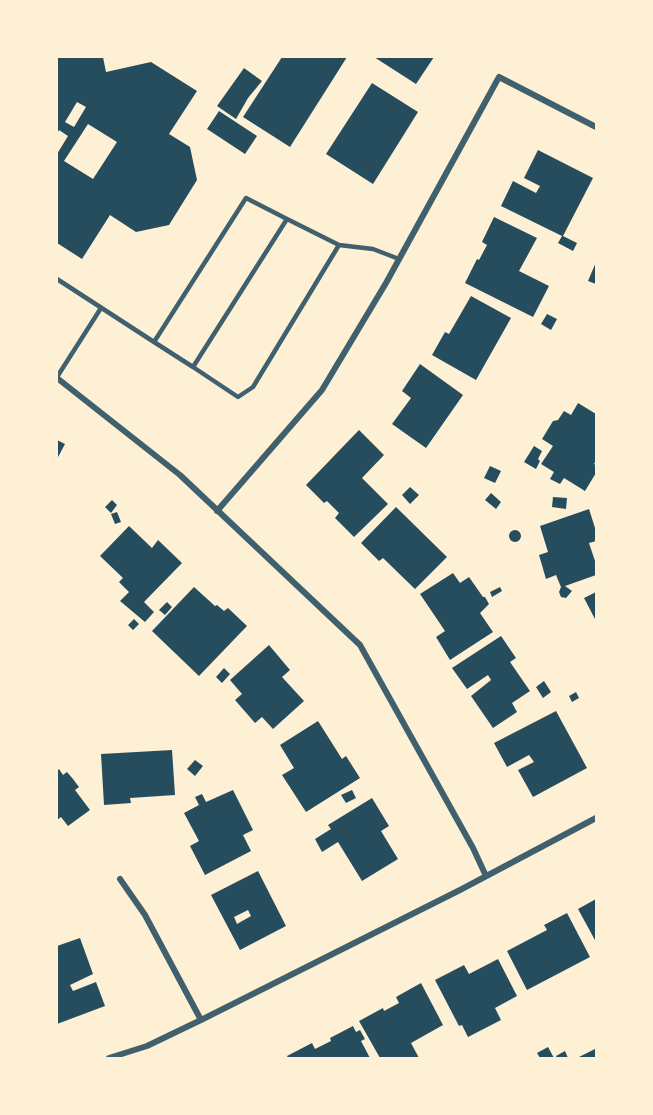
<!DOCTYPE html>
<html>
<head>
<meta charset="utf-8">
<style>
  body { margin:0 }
  #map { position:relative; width:653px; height:1115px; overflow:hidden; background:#fdf0d5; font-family:"PT Serif",serif }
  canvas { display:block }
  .frame { position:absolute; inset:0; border:58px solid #fdf0d5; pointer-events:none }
</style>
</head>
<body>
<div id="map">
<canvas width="653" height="1115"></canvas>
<div class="frame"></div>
</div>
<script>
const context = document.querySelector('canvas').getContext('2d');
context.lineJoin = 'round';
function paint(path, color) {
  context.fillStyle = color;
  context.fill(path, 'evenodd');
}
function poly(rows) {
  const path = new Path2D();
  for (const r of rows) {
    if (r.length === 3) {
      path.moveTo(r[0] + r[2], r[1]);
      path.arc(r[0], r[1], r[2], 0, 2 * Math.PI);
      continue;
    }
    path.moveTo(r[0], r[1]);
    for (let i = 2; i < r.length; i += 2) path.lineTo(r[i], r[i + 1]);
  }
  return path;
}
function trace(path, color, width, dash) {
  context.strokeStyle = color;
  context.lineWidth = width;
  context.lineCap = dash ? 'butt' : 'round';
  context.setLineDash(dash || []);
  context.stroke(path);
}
const building = poly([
  [57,57,103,57,106,72,151,62,197,91,169,134,190,147,197,180,169,225,136,232,110,215,82,259,57,243,57,154,68,136,59,130,57,134],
  [77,102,86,107,74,127,65,122],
  [88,124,117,142,93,179,64,161],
  [282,57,347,57,290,147,243,117],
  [374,57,434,57,416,84],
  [244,68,262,81,248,98,236,119,217,106],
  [372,83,418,112,373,184,326,154],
  [219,111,257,136,245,154,207,129],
  [538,150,593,178,563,236,577,243,573,251,558,243,562,236,501,206,513,181,536,193,540,186,524,178],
  [494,217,537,238,519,271,549,286,533,317,465,283,477,259,479,260,487,245,482,242],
  [596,262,596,284,588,281],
  [471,296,511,318,476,380,432,355,445,332,449,334],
  [547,314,557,319,551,330,541,324],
  [420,364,463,395,426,448,392,424,411,398,402,391],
  [578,403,596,414,596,461,594,464,596,465,596,473,585,491,564,478,560,484,550,479,554,472,541,464,553,446,542,439,553,421,558,420,564,411,571,415],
  [359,430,384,455,362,478,388,504,354,537,335,518,339,513,327,501,324,503,306,485],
  [57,440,65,444,57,459],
  [534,446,542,451,538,459,540,461,536,469,524,462],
  [490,466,501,471,495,483,484,478],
  [410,487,419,495,410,504,402,495],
  [491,493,501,502,496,509,485,500],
  [553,497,567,498,566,509,552,507],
  [112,500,117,505,111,513,105,507],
  [396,507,447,557,415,589,383,558,379,561,361,543],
  [589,509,596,531,596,541,589,543,596,564,596,575,565,586,572,591,566,598,561,597,559,592,561,587,556,575,546,579,539,555,548,552,540,526],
  [117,512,121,522,115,524,111,514],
  [129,526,152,548,158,540,182,563,144,602,154,612,145,622,120,601,129,592,119,582,123,578,100,556],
  [515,536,6],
  [453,573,460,583,469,577,483,597,485,597,489,604,480,613,493,632,450,660,436,637,445,631,420,594],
  [194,587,215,606,217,605,224,611,228,608,247,626,199,676,152,631],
  [500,587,502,591,492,597,490,592],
  [596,592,596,621,584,598],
  [167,602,172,607,165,615,159,610],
  [134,619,139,624,133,630,128,625],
  [501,636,516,658,510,662,530,691,512,703,517,712,493,728,471,696,491,680,488,675,467,689,452,668],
  [269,645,290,670,282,677,304,701,273,729,262,717,255,723,235,700,242,694,230,680],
  [224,668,230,674,222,683,216,677],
  [544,681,551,692,543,698,536,687],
  [576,692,579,698,572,702,569,696],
  [556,711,587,768,533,797,518,770,534,762,529,755,507,767,494,743],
  [318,721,342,759,346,756,360,778,306,812,282,775,294,768,280,745],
  [172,750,175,795,130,798,131,803,104,805,101,754],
  [195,760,203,766,195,776,187,769],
  [59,769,63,775,67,772,73,779,79,787,75,790,90,810,68,826,61,817,57,820,57,771],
  [233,790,253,830,243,835,251,851,205,875,190,846,199,841,184,813,199,805,195,797,202,794,206,802],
  [352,790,356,798,346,803,341,795],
  [372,798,389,826,381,831,398,859,362,881,338,842,322,852,315,839,331,829,328,825],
  [258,871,286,926,240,950,211,895],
  [248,910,251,916,237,924,234,917],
  [596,899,596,942,578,909],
  [567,913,590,957,527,990,507,951,547,930,544,925],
  [80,938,93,974,70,985,73,991,96,982,105,1006,57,1024,57,946],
  [498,959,517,996,495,1008,501,1020,468,1037,462,1025,459,1026,435,980,464,965,469,974],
  [421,983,443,1025,411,1043,419,1058,380,1058,359,1021,383,1008,384,1011,399,1003,396,997],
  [353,1026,356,1032,360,1030,365,1039,361,1041,370,1058,288,1058,287,1056,312,1043,315,1049,331,1041,330,1038],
  [548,1047,554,1058,540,1058,537,1053],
  [595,1049,596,1058,577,1058],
  [565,1051,568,1058,557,1058,556,1056]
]);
const service = poly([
  [287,219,339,245],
  [57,279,154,342,246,198,287,219,193,367,238,397,253,387,339,245,373,249,399,259],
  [154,342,193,367],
  [57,377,101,308]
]);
const minor = poly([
  [57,378,180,475,360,645,473,848,486,876],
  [217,511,322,390,386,283,499,77,596,127],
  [120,879,145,915,201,1020],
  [109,1058,147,1046,201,1020,460,890,596,818]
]);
paint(building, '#264d5e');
trace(service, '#3f606c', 4.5);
trace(minor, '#3f606c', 6);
</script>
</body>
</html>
